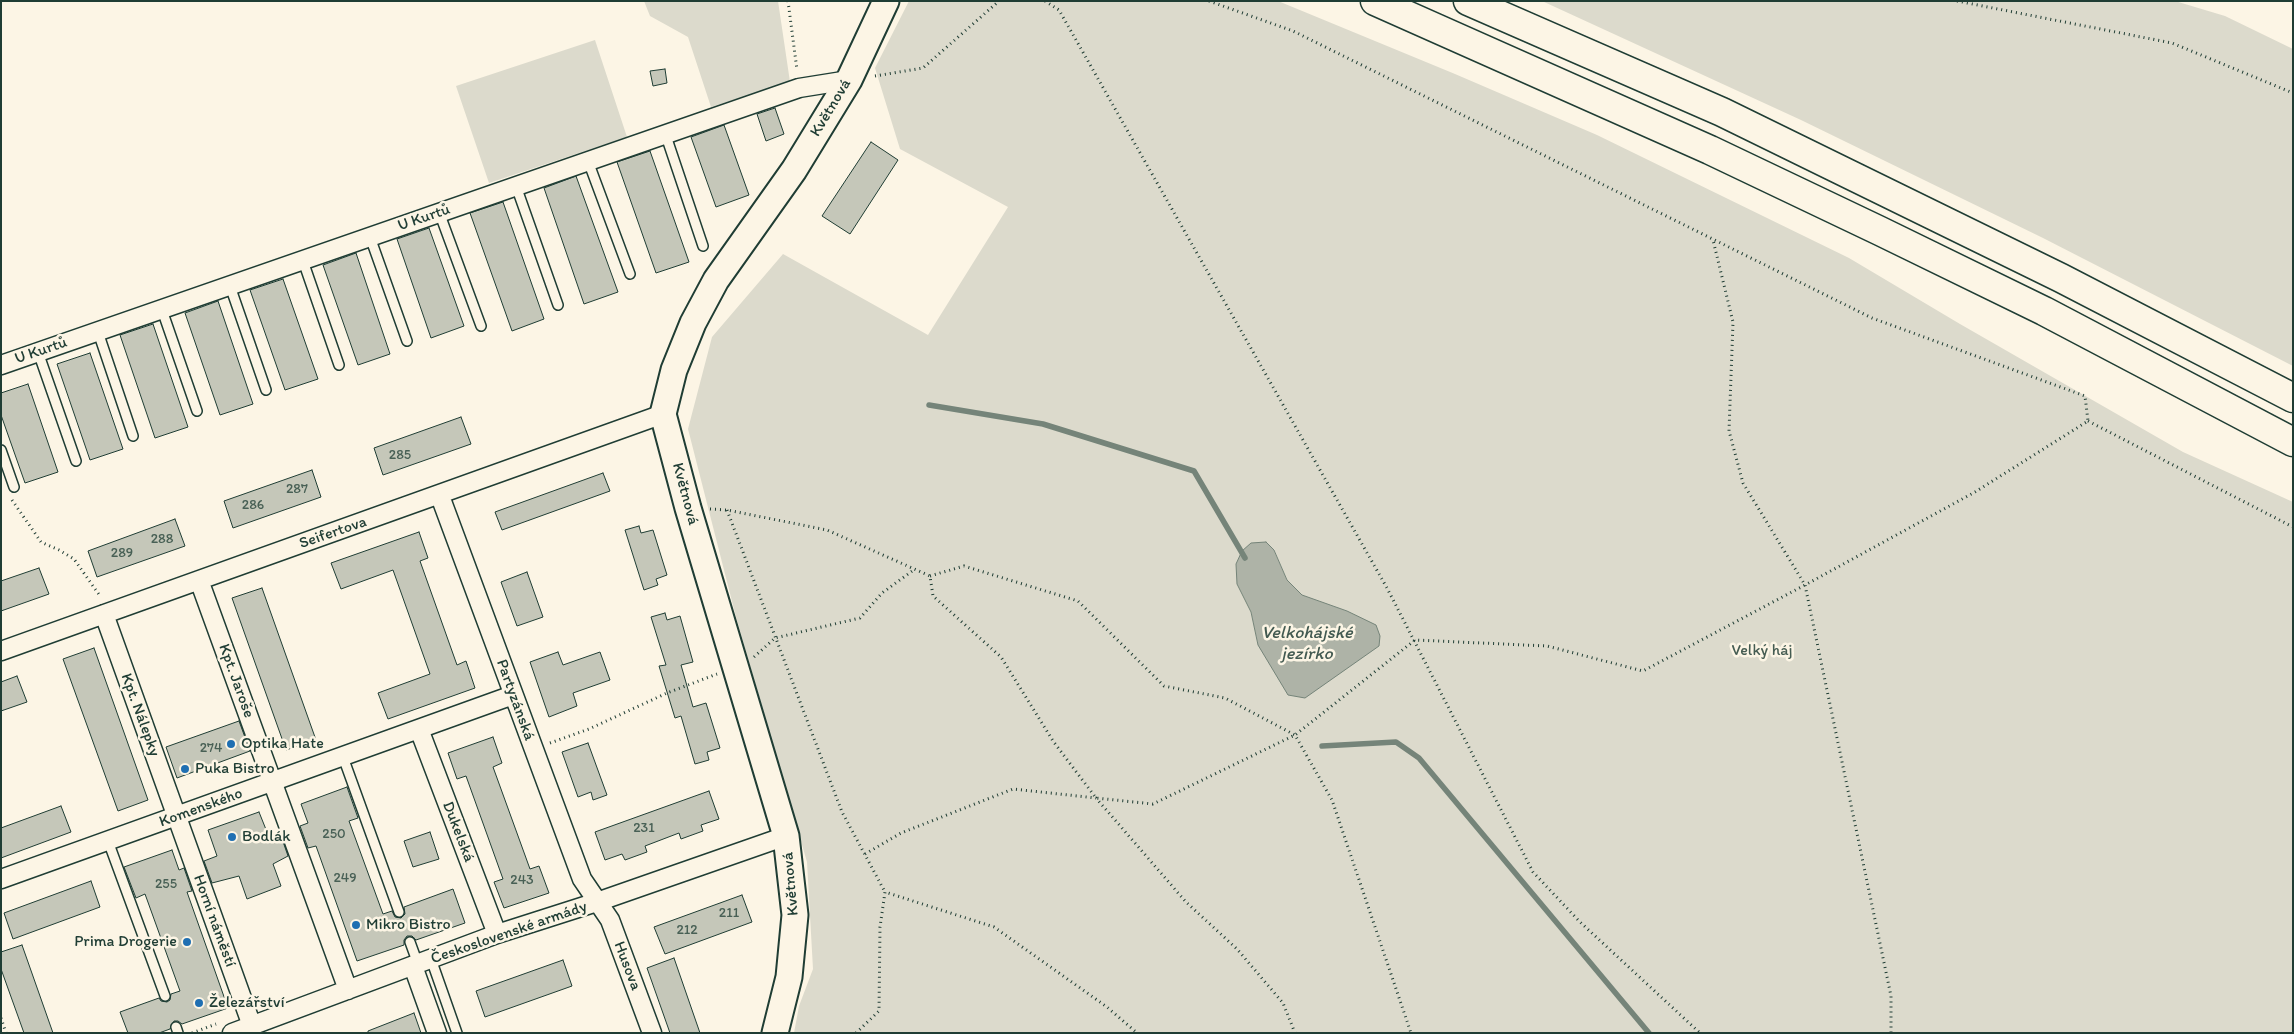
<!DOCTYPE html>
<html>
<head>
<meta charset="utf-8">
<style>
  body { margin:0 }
  #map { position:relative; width:2294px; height:1034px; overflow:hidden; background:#fcf5e5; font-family:Itim,sans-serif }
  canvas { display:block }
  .frame { position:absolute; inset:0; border:2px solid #1f3d34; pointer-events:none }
</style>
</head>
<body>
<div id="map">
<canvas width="2294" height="1034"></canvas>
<div class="frame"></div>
</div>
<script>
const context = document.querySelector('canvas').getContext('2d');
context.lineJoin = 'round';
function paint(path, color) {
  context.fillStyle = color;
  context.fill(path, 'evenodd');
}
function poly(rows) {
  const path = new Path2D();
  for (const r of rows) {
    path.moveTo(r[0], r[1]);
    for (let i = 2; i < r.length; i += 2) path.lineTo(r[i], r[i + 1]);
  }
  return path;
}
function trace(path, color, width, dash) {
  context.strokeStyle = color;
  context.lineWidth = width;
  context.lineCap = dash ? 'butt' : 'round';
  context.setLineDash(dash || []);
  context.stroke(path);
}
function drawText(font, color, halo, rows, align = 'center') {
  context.font = font + ' Itim,sans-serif';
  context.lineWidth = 5;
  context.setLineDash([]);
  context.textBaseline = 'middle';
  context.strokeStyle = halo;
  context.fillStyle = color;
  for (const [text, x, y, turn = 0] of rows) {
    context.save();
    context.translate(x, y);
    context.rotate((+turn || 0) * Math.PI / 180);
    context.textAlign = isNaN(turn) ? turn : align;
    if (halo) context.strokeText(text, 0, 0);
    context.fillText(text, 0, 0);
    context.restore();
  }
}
const green = poly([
  [644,1,778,1,790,82,711,107,688,37,650,16],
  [909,1,1278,1,1455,74,1597,135,1849,258,1960,324,2183,452,2293,502,2293,1033,794,1033,799,1006,813,969,807,862,736,617,688,429,712,337,783,254,928,335,1008,207,900,149,875,68],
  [1274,549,1287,580,1302,596,1347,611,1258,645,1251,612,1237,584],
  [1542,1,2175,1,2225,16,2293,49,2293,366,2043,238,1801,120],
  [595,40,627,137,489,183,456,86]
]);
const water = poly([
  [1266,542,1274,550,1287,580,1302,595,1347,611,1376,625,1380,636,1379,646,1305,698,1288,695,1258,645,1251,612,1237,584,1236,564,1242,551,1251,543,1266,542]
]);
const stream = poly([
  [929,405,1043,424,1194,471,1245,558],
  [1322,746,1396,742,1419,758,1649,1033]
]);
const building = poly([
  [665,69,667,83,653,86,650,71,665,69],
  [775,108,784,134,766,141,757,114,775,108],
  [724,125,749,195,716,207,691,137,724,125],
  [871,142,898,160,850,234,822,216,871,142],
  [650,151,689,262,656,273,617,162,650,151],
  [576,176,618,292,584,304,544,188,576,176],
  [503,202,544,319,512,331,470,213,503,202],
  [429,228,464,326,431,338,397,239,429,228],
  [356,253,390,354,358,365,323,265,356,253],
  [283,279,318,379,285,390,250,290,283,279],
  [218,301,253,404,220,415,185,313,218,301],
  [153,324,188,427,155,438,120,335,153,324],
  [90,353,123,449,90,460,57,364,90,353],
  [28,384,58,472,25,483,1,415,1,393,28,384],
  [461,417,471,444,383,475,374,448,461,417],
  [312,470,321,497,233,528,224,501,312,470],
  [603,473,610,491,502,530,495,512,603,473],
  [175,519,185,546,97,577,88,551,175,519],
  [639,526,641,533,653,530,667,575,656,579,658,585,644,590,625,530,639,526],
  [419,532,428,558,420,561,457,665,466,661,475,688,388,719,378,693,430,674,393,570,341,589,331,563,419,532],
  [39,568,49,594,1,611,1,581,39,568],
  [527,572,543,617,517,626,501,582,527,572],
  [262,588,316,740,286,750,232,598,262,588],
  [665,613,667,620,680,616,693,662,681,665,693,707,706,703,720,748,707,752,709,760,695,764,681,716,675,718,659,666,666,665,651,617,665,613],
  [94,648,148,800,118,811,63,659,94,648],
  [558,652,563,665,600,652,610,680,573,693,577,706,549,717,530,662,558,652],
  [17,676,27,702,1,711,1,682,17,676],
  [239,721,250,751,177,778,166,747,239,721],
  [493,737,502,763,493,767,530,869,539,866,549,893,504,908,494,882,503,879,466,776,457,779,448,753,493,737],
  [588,743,607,795,593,800,591,792,578,797,562,752,588,743],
  [347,787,358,818,349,821,383,914,392,911,395,917,401,918,405,914,404,907,453,889,465,923,416,940,412,936,407,936,404,940,404,945,357,961,316,846,308,848,300,826,308,823,301,804,347,787],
  [709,791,719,819,701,825,703,831,681,839,679,833,645,846,647,852,625,860,622,854,605,860,595,832,709,791],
  [61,806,71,832,1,858,1,828,61,806],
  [259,812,269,837,280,833,288,856,273,864,281,886,247,899,239,876,212,883,204,861,217,856,208,830,259,812],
  [430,832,439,859,413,867,404,841,430,832],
  [172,850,179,870,184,868,192,891,187,892,228,1008,182,1024,178,1021,174,1021,170,1029,159,1033,128,1033,120,1012,159,998,161,1001,167,1002,170,1000,171,994,180,991,145,894,136,898,124,867,172,850],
  [91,881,100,907,13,939,4,913,91,881],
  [742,895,752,922,665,954,654,927,742,895],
  [22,945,53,1033,24,1033,1,969,1,952,22,945],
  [674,958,700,1033,670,1033,647,968,674,958],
  [563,960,572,986,485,1017,476,991,563,960],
  [414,1013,421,1033,368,1033,368,1031,414,1013]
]);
const path = poly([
  [788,1,797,70],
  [1045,1,1059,10,1387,588,1533,872,1580,922,1700,1033],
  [1209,1,1293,31,1872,318,2085,396,2088,421,1975,492,1805,585,1891,996,1891,1033],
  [1957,1,2172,43,2293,93],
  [875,76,923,68,999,1],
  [2088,421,2293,527],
  [12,500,41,542,59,550,74,559,100,596],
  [710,509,727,510,827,530,930,576,933,596,1001,657,1053,741,1096,798,1153,804,1295,735,1415,640,1547,646,1643,671,1805,585,1743,483,1729,431,1733,322,1713,240],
  [727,510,842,812,885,892],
  [930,576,964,566,1078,601,1164,686,1225,698,1295,735,1332,800,1411,1033],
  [754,657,775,638,860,618,882,593,915,569],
  [550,743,589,729,667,693,717,674],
  [865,854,901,833,1013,789,1096,798,1186,902,1237,949,1283,1003,1295,1033],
  [1,1018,6,1033],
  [192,1033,216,1024],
  [856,1033,879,1011,880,927,885,892,994,927,1107,1007,1137,1033]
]);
const lane = poly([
  [665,133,703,246],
  [588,161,630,274],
  [516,186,558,305],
  [439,212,481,326],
  [370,237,407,341],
  [303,261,339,365],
  [230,286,266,390],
  [162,310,197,411],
  [98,332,133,436],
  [38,352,76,461],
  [1,450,14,487],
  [343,757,399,912],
  [108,841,165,996],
  [410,942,418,964],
  [431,959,457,1033],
  [176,1027,178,1033]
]);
const street = poly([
  [1,365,799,88,849,80],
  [440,496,582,879,610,920,652,1033],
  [199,580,348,990],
  [104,614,252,1026],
  [1,651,663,414],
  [419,729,497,934],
  [1,879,513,695],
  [413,966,437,1033],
  [232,1033,497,934,597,902,786,836]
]);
const secondary = poly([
  [775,1033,789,977,795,915,786,836,688,508,663,414,674,370,693,323,716,280,794,170,849,80,886,1]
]);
const highway = poly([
  [1375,1,1710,150,1880,231,2044,311,2293,442],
  [1468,1,1722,112,2061,278,2293,398]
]);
const markers = [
  [231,744,5,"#1f6fb2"],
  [185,769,5,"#1f6fb2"],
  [232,837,5,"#1f6fb2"],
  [356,925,5,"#1f6fb2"],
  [187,942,5,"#1f6fb2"],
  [199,1003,5,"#1f6fb2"]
];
const numberNames = [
  ["285",400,455],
  ["287",297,489],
  ["286",253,505],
  ["288",162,539],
  ["289",122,553],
  ["274",211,748],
  ["231",644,828],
  ["250",334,834],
  ["249",345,878],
  ["243",522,880],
  ["255",166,884],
  ["211",729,913],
  ["212",687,930]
];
const streetNames = [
  ["Květnová",831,108,-59],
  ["U Kurtů",424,218,-19],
  ["U Kurtů",41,351,-19],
  ["Květnová",685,494,75],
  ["Seifertova",333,533,-19],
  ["Kpt. Jaroše",236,681,70],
  ["Partyzánská",515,700,70],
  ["Kpt. Nálepky",140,715,70],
  ["Komenského",201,808,-20],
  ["Dukelská",458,832,69],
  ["Květnová",791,884,-95],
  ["Horní náměstí",214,921,70],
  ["Československé armády",509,933,-19],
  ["Husova",627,966,69]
];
const parkNames = [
  ["Velký háj",1762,651]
];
const poiNames = [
  ["Optika Hate",241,744],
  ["Puka Bistro",195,769],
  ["Bodlák",242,837],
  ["Mikro Bistro",366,925],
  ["Prima Drogerie",177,942,"right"],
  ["Železářství",209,1003]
];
const waterNames = [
  ["Velkohájské",1307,633],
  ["jezírko",1307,654]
];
paint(green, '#dcdacc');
paint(water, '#aeb3a7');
trace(water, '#758479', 1);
trace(stream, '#758479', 5.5);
paint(building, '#c5c7b9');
trace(building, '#1f3d34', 1);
trace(lane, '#1f3d34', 12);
trace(street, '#1f3d34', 21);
trace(secondary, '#1f3d34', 29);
trace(highway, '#1f3d34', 31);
trace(path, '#1f3d34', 3, [1, 4]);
trace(lane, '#fcf5e5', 9);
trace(street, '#fcf5e5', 18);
trace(secondary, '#fcf5e5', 25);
trace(highway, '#fcf5e5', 28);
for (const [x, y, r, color] of markers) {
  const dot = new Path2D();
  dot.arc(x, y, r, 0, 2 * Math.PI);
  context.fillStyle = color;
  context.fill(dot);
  trace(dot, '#fcf5e5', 2);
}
drawText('14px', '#486055', null, numberNames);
drawText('16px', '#1f3d34', '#fcf5e5', streetNames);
drawText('16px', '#455c52', '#fcf5e5', parkNames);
drawText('16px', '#1f3d34', '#fcf5e5', poiNames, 'left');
drawText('italic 18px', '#435a51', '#fcf5e5', waterNames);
</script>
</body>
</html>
